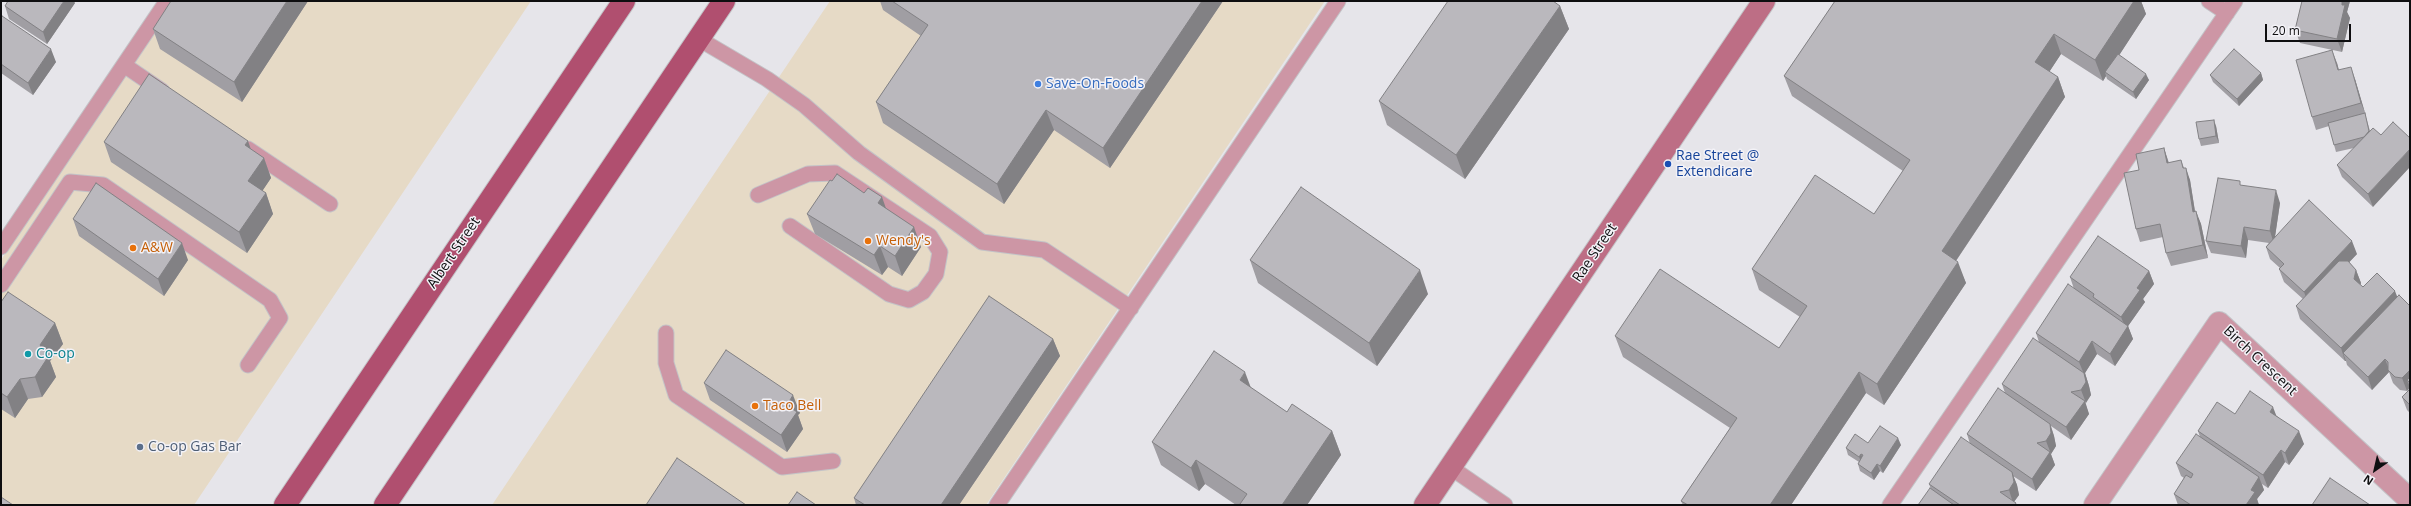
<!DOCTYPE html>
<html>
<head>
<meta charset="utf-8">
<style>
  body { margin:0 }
  #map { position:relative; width:2411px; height:506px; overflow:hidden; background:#e6e5ea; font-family:"Open Sans",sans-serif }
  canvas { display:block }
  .frame { position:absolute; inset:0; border:2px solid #0e0e10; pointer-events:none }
  .north { position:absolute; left:2355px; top:450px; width:40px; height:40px; -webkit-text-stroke:3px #f3f2f7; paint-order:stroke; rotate:214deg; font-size:11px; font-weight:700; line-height:16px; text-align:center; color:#0e0e10 }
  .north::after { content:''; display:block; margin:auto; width:14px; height:18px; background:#0e0e10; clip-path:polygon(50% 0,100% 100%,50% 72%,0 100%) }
  .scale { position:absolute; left:2265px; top:24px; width:86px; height:18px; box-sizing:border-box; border:2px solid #0e0e10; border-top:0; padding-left:5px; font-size:12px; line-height:14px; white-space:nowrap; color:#0e0e10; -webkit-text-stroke:3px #f3f2f7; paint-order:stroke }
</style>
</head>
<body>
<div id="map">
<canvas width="2411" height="506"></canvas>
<div class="frame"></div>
<div class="north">N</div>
<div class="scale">20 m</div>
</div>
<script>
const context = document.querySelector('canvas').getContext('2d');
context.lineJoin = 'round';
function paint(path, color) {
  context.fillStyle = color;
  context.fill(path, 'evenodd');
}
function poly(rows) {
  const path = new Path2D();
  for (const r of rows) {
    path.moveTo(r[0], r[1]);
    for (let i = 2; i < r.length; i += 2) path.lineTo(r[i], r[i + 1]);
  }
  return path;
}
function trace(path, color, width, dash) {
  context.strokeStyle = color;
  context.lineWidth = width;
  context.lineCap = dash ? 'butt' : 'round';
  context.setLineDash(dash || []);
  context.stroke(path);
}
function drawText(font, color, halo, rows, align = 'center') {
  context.font = font + ' "Open Sans",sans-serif';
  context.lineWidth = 3;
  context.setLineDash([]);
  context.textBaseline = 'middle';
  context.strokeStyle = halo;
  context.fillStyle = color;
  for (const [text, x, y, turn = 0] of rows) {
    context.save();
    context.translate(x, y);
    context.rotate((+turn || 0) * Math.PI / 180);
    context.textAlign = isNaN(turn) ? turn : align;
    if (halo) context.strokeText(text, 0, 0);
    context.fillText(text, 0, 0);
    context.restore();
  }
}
const commercial = poly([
  [174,1,531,1,194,505,1,505,1,260],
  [830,1,1325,1,986,505,492,505]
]);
const lane = poly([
  [2209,1,2227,13],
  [699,39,767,79,804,105,859,153,982,242,1044,250,1131,308],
  [124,65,162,91],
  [248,149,330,204],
  [758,195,808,174,835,173,930,236,940,252,936,274,923,292,909,300,889,294,790,226],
  [1,247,167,1],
  [1,285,70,182,103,185,270,300,280,318,248,365],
  [666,333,666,363,676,395,782,467,833,461],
  [1450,467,1505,505],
  [997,505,1338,1],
  [1890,505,2235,1]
]);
const street = poly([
  [2095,505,2219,323,2410,500]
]);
const secondary = poly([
  [1425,505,1764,1]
]);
const primary = poly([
  [285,505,624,1],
  [385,505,724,1]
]);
const wall = poly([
  [308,1,242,102,160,49,153,29],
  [880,1,1223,1,1110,168,1054,130,1004,204,883,123,876,102,921,36,883,10],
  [1835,1,2141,1,2146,14,2119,55,2149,80,2136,99,2107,79,2106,76,2103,81,2061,54,2049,72,2058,77,2065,97,1956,261,1966,283,1884,405,1866,393,1791,505,1683,505,1681,501,1730,428,1623,357,1615,336,1779,348,1800,317,1759,290,1752,269,1874,214,1903,171,1792,96,1784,76],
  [2302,1,2350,1,2347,12,2350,18,2342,52,2300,43,2295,30],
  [75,3,47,44,9,19,5,6],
  [1560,6,1569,29,1465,179,1387,125,1379,101],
  [1,18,56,62,33,95,1,73],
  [2337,63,2339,70,2355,79,2370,131,2373,207,2342,177,2337,165,2354,148,2336,152,2329,126,2316,130,2312,117],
  [2261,73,2263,80,2239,106,2213,82,2210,75],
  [2216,126,2219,143,2201,146,2199,139],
  [104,142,250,149,264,158,271,178,262,191,266,193,273,214,247,253,111,162],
  [2164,148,2169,163,2181,160,2184,168,2190,180,2195,211,2201,224,2208,258,2171,266,2166,253,2163,237,2140,242,2136,229,2139,170],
  [832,181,886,208,921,247,902,276,888,267,882,275,815,234,807,214],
  [2242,185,2280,203,2275,236,2357,254,2349,262,2356,270,2361,283,2360,285,2363,287,2397,296,2410,306,2410,388,2407,391,2400,390,2393,383,2389,372,2372,390,2347,365,2346,361,2345,361,2300,319,2296,306,2303,299,2284,282,2279,269,2280,268,2270,259,2266,247,2269,243,2248,240,2246,258,2211,253,2206,241],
  [73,219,188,260,164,296,79,236],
  [1250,260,1428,294,1377,366,1258,283],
  [2149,271,2154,284,2143,299,2145,302,2128,326,2133,339,2115,366,2097,354,2085,373,2089,386,2091,395,2085,403,2089,414,2071,440,2051,426,2054,436,2056,446,2051,454,2055,465,2036,491,2013,476,2017,485,2019,495,2014,502,2017,505,1918,505,1931,489,1929,484,1970,444,1967,434,2005,393,2002,384,2039,342,2036,333,2074,289,2070,277],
  [1,302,55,323,63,344,50,361,56,377,42,397,28,399,15,418,1,409],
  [1053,339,1060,356,959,505,856,505,854,498],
  [704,383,800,413,798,415,803,429,787,452,710,400],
  [1250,387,1287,412,1332,431,1341,455,1307,505,1236,505,1205,484,1199,491,1161,465,1152,442],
  [2410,389,2410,413,2407,410,2402,397],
  [2235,414,2277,416,2304,444,2289,465,2285,462,2268,488,2262,484,2264,490,2257,499,2259,505,2178,505,2174,494,2184,478,2181,476,2176,463,2200,437,2198,431],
  [1868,443,1901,445,1883,473,1880,471,1874,480,1860,471,1858,464,1859,462,1848,455,1846,448]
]);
const shadedWall = poly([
  [64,1,74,1,75,3,47,44,43,32],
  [287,1,308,1,242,102,234,82],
  [1202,1,1223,1,1110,168,1103,148],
  [2134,1,2141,1,2146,14,2107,74,2105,72,2106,76,2103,81,2095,60],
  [2342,1,2350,1,2347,12,2350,18,2342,52,2337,39],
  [1560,6,1569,29,1465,179,1456,155],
  [2054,34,2061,54,2042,83,2035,62],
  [51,49,56,62,33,95,28,83],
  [2332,50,2337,63,2342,83,2338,70],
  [2351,67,2355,79,2366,116,2361,103],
  [2261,73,2263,80,2239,106,2237,99],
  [2146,74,2149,80,2136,99,2133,92],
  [2058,77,2065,97,1949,271,1942,251],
  [1046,110,1054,130,1004,204,997,184],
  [2214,120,2216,126,2219,143,2216,136],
  [248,141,255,161,245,145],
  [2164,148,2168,161,2172,176,2167,163],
  [2410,149,2410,167,2373,207,2368,194],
  [264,158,271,178,255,202,248,181],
  [2186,168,2190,180,2197,225,2193,212],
  [2276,190,2280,203,2274,244,2270,231],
  [266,193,273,214,247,253,239,232],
  [882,197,889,217,878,203],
  [2196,211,2201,224,2208,258,2203,245],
  [914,227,921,247,902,276,895,256],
  [2244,227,2248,240,2246,258,2241,246],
  [2352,241,2357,254,2309,305,2304,292],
  [182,243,188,260,164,296,158,279],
  [880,246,888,267,882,275,874,255],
  [1958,262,1966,283,1884,405,1877,384],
  [1420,270,1428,294,1377,366,1369,343],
  [2356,270,2361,283,2358,292,2354,279],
  [2149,271,2154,284,2143,299,2145,302,2126,329,2121,317,2137,288],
  [2395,291,2400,304,2343,353,2346,361,2345,361,2341,348],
  [55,323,63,344,50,361,56,377,42,397,35,377,40,345],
  [2128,326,2133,339,2115,366,2110,354],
  [1053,339,1060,356,959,505,941,505],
  [2092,341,2097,354,2085,373,2089,386,2091,395,2086,403,2081,390,2084,374,2079,362],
  [2385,359,2390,372,2388,370,2389,372,2372,390,2368,377],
  [2410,370,2410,383,2407,380,2410,387,2407,391,2402,378],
  [1245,372,1254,396,1240,380],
  [1859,372,1866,393,1791,505,1770,505],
  [20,379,28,399,15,418,7,397],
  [793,395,800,413,798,415,803,429,787,452,781,435,787,405],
  [2085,401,2089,414,2071,440,2066,427],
  [2273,407,2278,420,2270,412],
  [2050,424,2054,436,2056,446,2051,454,2046,441],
  [1332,431,1341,455,1307,505,1282,505],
  [2299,431,2304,444,2289,465,2285,453],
  [1898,438,1901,445,1883,473,1880,466],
  [2281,450,2285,462,2268,488,2263,475],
  [2050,452,2055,465,2036,491,2032,479],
  [1861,454,1864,461,1862,464,1859,457],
  [1196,460,1205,484,1199,491,1191,468],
  [1877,464,1880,471,1874,480,1871,473],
  [2012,472,2017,485,2019,495,2013,503,2009,490],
  [2259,477,2264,490,2257,499,2259,505,2246,505,2251,490]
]);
const building = poly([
  [8,1,64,1,43,32,5,6,8,1],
  [171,1,287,1,234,82,153,29,171,1],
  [892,1,1202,1,1103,148,1046,110,997,184,876,102,928,25,892,1],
  [1448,1,1553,1,1560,6,1456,155,1379,101,1448,1],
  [1835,1,2134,1,2095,60,2054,34,2035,62,2058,77,1942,251,1958,262,1877,384,1859,372,1770,505,1688,505,1681,501,1737,418,1615,336,1660,269,1779,348,1807,306,1752,269,1815,175,1874,214,1910,160,1784,76,1835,1],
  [2302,1,2342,1,2342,5,2345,5,2337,39,2295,30,2302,1],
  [2,16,51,49,28,83,1,64,1,18,2,16],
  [2234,49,2261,73,2237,99,2210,75,2234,49],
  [2332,50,2338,70,2351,67,2361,103,2312,117,2296,60,2332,50],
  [2118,54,2146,74,2133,92,2105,72,2118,54],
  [149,74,248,141,245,145,264,158,248,181,266,193,239,232,104,142,149,74],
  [2365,113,2369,131,2364,137,2334,145,2328,123,2365,113],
  [2214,120,2216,136,2199,139,2196,122,2214,120],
  [2393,122,2410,138,2410,149,2368,194,2337,165,2373,128,2381,135,2393,122],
  [2164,148,2167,163,2181,160,2183,168,2186,168,2193,212,2196,211,2203,245,2166,253,2160,224,2136,229,2124,173,2139,170,2136,154,2164,148],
  [837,174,864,193,868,188,882,197,878,203,914,227,895,256,880,246,874,255,807,214,830,180,832,181,837,174],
  [2218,178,2240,181,2240,185,2276,190,2270,231,2244,227,2241,246,2206,241,2218,178],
  [96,183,182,243,158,279,73,219,96,183],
  [1301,187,1420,270,1369,343,1250,260,1301,187],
  [2309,200,2352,241,2304,292,2279,269,2284,264,2266,247,2309,200],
  [2098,236,2149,271,2137,288,2140,290,2121,317,2093,297,2094,294,2070,277,2098,236],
  [2339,261,2348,261,2356,270,2354,279,2363,287,2377,273,2395,291,2341,348,2296,306,2339,261],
  [2068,284,2128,326,2110,354,2092,341,2079,362,2036,333,2068,284],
  [8,292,55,323,40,345,48,357,35,377,20,379,7,397,1,393,1,302,8,292],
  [2399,295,2410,306,2410,370,2402,378,2395,377,2388,370,2388,362,2385,359,2368,377,2343,353,2399,295],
  [989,296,1053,339,941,505,865,505,854,498,989,296],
  [2033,338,2084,373,2086,382,2081,390,2071,392,2085,401,2066,427,2002,384,2033,338],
  [726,350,793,395,787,405,797,412,781,435,704,383,726,350],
  [1214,351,1245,372,1240,380,1287,412,1292,404,1332,431,1282,505,1241,505,1240,504,1247,494,1196,460,1191,468,1152,442,1214,351],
  [2410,377,2410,383,2407,380,2410,377],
  [1998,388,2050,424,2051,433,2046,441,2037,443,2050,452,2032,479,1967,434,1998,388],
  [2410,389,2410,405,2402,397,2410,389],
  [2250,391,2273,407,2270,412,2299,431,2285,453,2281,450,2263,475,2198,431,2217,402,2235,414,2250,391],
  [1880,426,1898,438,1880,466,1877,464,1871,473,1858,464,1863,455,1861,454,1859,457,1846,448,1855,434,1868,443,1880,426],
  [2196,434,2259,477,2251,490,2255,492,2246,505,2191,505,2174,494,2186,475,2191,478,2193,474,2176,463,2196,434],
  [1961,437,2012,472,2014,482,2009,490,2000,492,2016,503,2015,505,1960,505,1929,484,1961,437],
  [677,458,746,505,646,505,677,458],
  [2330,478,2370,505,2312,505,2330,478],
  [1930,488,1954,505,1918,505,1930,488],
  [797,492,816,505,788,505,797,492],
  [1,497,13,505,1,505,1,497]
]);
const markers = [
  [1038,84,4,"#3f7fe0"],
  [1668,164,4,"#1a4fb4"],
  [868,241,4,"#e8710a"],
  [133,248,4,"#e8710a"],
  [28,354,4,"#0f9aa8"],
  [755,406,4,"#e8710a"],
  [140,447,4,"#5c6f8a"]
];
const shopNames = [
  ["Save-On-Foods",1046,84]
];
const transitNames = [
  ["Rae Street @",1676,156],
  ["Extendicare",1676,172]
];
const foodNames = [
  ["Wendy's",876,241],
  ["A&W",141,248],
  ["Taco Bell",763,406]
];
const streetNames = [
  ["Albert Street",454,253,-56],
  ["Rae Street",1595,253,-56],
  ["Birch Crescent",2260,361,43]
];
const cultureNames = [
  ["Co-op",36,354]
];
const serviceNames = [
  ["Co-op Gas Bar",148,447]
];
paint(commercial, '#e6dac6');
trace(lane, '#c3c3c7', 17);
trace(street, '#c3c3c7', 24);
trace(secondary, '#c3c3c7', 24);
trace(primary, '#c3c3c7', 24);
trace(lane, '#cd96a5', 15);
trace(street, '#cd96a5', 22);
trace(secondary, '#bd6e85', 22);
trace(primary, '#b04f6f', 22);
paint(wall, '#a09ea3');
paint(shadedWall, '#828184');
paint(building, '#bab8bd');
trace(building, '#828184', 1);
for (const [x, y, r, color] of markers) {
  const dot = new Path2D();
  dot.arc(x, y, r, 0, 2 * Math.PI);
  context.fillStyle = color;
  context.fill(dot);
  trace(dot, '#f3f2f7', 1.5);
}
drawText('14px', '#366cbe', '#f3f2f7', shopNames, 'left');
drawText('14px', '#164399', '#f3f2f7', transitNames, 'left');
drawText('14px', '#c56008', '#f3f2f7', foodNames, 'left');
drawText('14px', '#0e0e10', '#f3f2f7', streetNames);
drawText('14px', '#0d838f', '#f3f2f7', cultureNames, 'left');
drawText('14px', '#4e5e75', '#f3f2f7', serviceNames, 'left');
</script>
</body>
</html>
